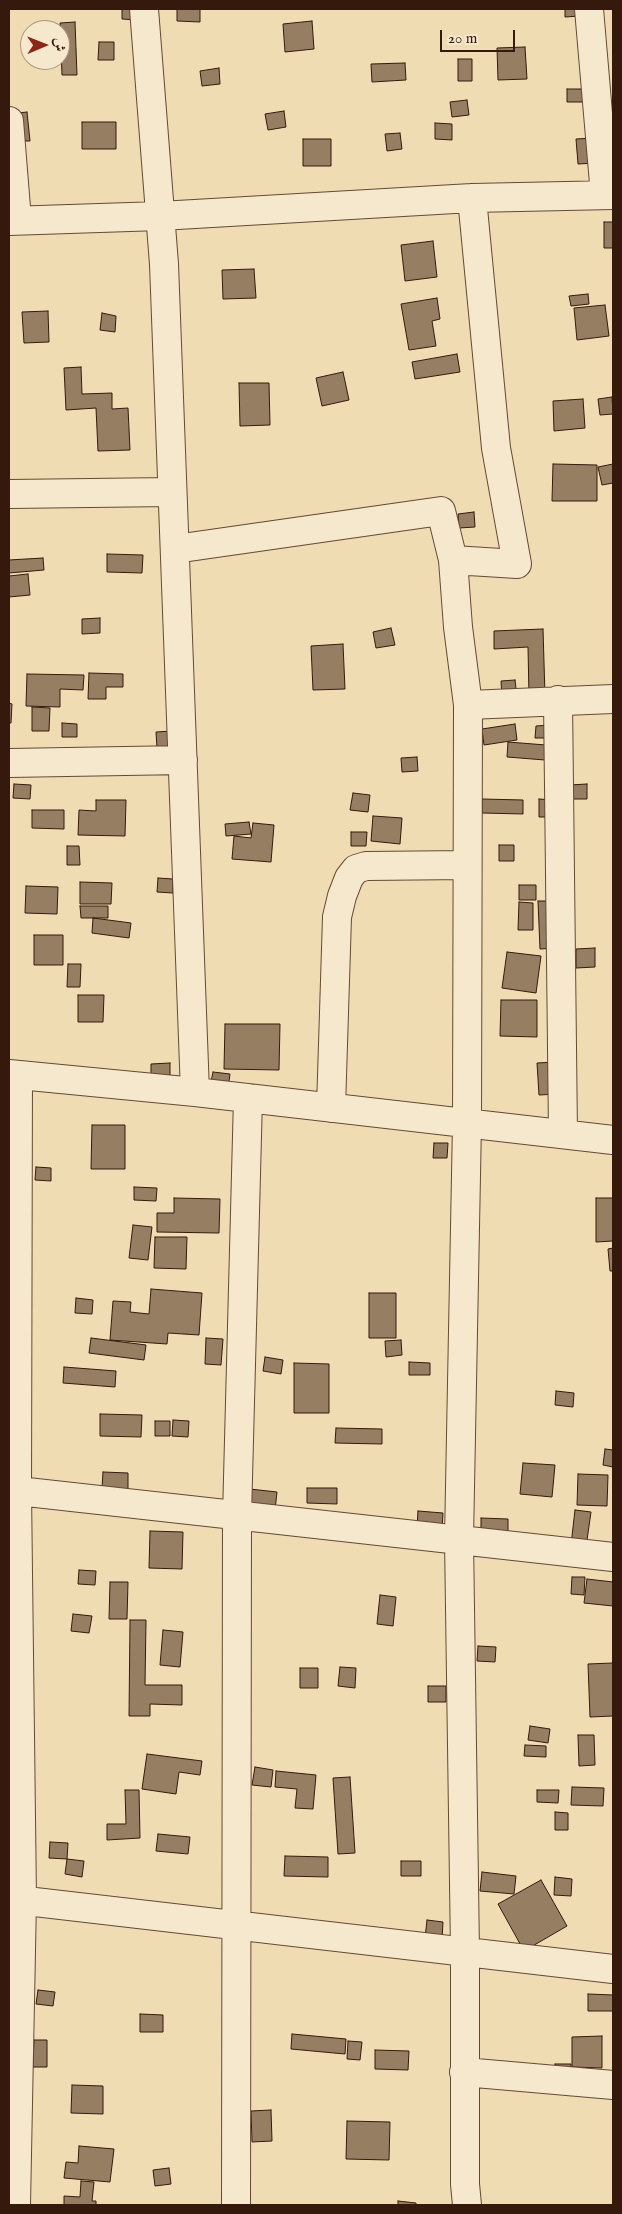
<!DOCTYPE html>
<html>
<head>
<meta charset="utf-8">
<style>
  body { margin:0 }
  #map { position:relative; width:622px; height:2214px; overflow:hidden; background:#efdcb2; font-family:"IM FELL English",Amiri,serif }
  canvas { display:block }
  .frame { position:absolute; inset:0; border:10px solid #36190d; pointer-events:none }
  .north { position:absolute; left:20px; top:20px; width:50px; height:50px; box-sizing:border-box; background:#f5e8cd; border:1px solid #a99580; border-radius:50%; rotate:89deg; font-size:14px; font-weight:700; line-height:20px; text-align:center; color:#36190d }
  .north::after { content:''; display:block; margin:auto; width:18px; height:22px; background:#8f2418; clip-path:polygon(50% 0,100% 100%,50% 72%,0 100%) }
  .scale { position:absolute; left:440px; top:30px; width:75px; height:22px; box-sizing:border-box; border:2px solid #36190d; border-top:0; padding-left:6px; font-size:15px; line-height:18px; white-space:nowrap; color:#36190d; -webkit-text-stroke:4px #f5e8cd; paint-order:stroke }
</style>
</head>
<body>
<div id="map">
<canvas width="622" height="2214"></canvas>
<div class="frame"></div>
<div class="north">ش</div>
<div class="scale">20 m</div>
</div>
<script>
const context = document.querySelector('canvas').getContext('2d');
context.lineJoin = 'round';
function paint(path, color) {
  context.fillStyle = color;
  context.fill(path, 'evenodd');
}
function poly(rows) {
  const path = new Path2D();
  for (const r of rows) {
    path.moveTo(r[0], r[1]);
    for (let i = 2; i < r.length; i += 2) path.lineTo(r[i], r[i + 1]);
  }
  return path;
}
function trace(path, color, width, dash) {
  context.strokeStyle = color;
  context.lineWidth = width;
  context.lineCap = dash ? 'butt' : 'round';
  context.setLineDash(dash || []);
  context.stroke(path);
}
const building = poly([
  [122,9,138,9,138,20,122,19,122,9],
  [177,9,200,9,200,22,177,21,177,9],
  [565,9,580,9,580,16,565,17,565,9],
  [312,21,314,49,285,52,283,24,312,21],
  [75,22,77,75,62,75,60,23,75,22],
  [99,42,114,42,114,60,98,60,99,42],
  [525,47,527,79,498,80,497,48,525,47],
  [458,59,472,59,472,81,458,81,458,59],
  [405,63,406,80,372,82,371,64,405,63],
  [219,68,220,84,202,86,200,71,219,68],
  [567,89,582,89,583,102,567,102,567,89],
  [467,100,469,115,452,117,450,102,467,100],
  [284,111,286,127,268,130,265,114,284,111],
  [27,112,30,141,20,141,18,113,27,112],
  [82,122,116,122,116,149,82,149,82,122],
  [435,123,452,124,452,140,435,139,435,123],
  [400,133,402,149,387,151,385,134,400,133],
  [594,138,595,163,578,164,576,139,594,138],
  [303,139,331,139,331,166,303,166,303,139],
  [604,222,613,222,613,248,604,248,604,222],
  [433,241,437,277,405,281,401,245,433,241],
  [254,269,256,298,223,299,222,270,254,269],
  [588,294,589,304,571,306,569,296,588,294],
  [437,298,440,319,432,321,436,346,409,350,401,304,437,298],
  [605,305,609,336,577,340,574,308,605,305],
  [48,311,49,342,24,343,22,312,48,311],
  [102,313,116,316,115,332,100,330,102,313],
  [457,354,460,372,415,379,412,362,457,354],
  [81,367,82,394,112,393,112,409,128,408,130,450,98,451,96,408,66,410,64,368,81,367],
  [343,372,349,400,322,406,316,378,343,372],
  [239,383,269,383,270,425,240,426,239,383],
  [612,397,613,414,600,415,598,399,612,397],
  [583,399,585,428,554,431,553,401,583,399],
  [553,464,597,465,597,501,552,501,553,464],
  [613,464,613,483,602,485,598,467,613,464],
  [474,512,475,527,459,528,458,514,474,512],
  [107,554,143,555,142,573,107,572,107,554],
  [43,558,44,570,9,573,9,560,43,558],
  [28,574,30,595,9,597,9,576,28,574],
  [100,618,100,633,82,634,82,619,100,618],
  [391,628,395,645,376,648,373,632,391,628],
  [543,629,545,696,529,696,528,647,494,649,494,631,543,629],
  [343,644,345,689,313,690,311,646,343,644],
  [89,673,123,674,123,687,106,687,106,699,88,699,89,673],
  [27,674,84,675,83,690,60,689,60,707,26,706,27,674],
  [515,680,517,697,502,698,501,681,515,680],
  [9,703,12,704,11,723,9,723,9,703],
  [32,707,50,708,49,731,32,731,32,707],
  [62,723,77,724,77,737,62,737,62,723],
  [515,724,517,740,484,745,482,729,515,724],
  [551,725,551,738,535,738,536,726,551,725],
  [171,731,173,747,157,748,156,732,171,731],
  [508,742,546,745,545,760,507,757,508,742],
  [417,757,418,771,402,772,401,758,417,757],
  [14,784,31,785,30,799,13,798,14,784],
  [587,784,587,799,570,799,570,785,587,784],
  [353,793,370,795,368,812,350,810,353,793],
  [482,799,523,800,523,814,482,813,482,799],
  [539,799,553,800,552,817,539,817,539,799],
  [96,800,126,800,125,836,78,835,79,810,96,811,96,800],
  [32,810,64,810,64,829,32,828,32,810],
  [373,816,402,818,400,844,371,841,373,816],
  [249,822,251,834,226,836,225,824,249,822],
  [253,823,274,825,271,862,232,859,234,836,251,838,253,823],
  [351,832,367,832,366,846,351,846,351,832],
  [499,845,514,845,514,861,499,861,499,845],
  [67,846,79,846,80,865,67,865,67,846],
  [158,878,173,879,173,893,157,892,158,878],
  [80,882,112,883,111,904,80,904,80,882],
  [519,885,536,885,536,900,519,900,519,885],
  [26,886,58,887,57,914,25,913,26,886],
  [538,901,556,901,558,948,540,949,538,901],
  [519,902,533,903,533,930,518,930,519,902],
  [80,906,108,906,108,918,81,918,80,906],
  [93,918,131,923,129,938,92,933,93,918],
  [34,935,63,935,63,965,34,965,34,935],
  [595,948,595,967,576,968,576,949,595,948],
  [507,952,541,956,536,993,502,988,507,952],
  [68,964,81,964,80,987,67,987,68,964],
  [78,995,104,995,103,1022,78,1022,78,995],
  [501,1000,537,1000,537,1037,500,1036,501,1000],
  [225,1024,280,1024,279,1070,224,1069,225,1024],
  [556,1062,558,1094,539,1095,537,1063,556,1062],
  [170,1063,170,1079,151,1080,151,1064,170,1063],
  [213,1072,230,1074,228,1089,210,1087,213,1072],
  [92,1125,125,1125,125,1169,91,1169,92,1125],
  [434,1143,448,1143,447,1158,433,1158,434,1143],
  [36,1167,51,1168,51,1181,35,1180,36,1167],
  [134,1187,157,1188,156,1201,134,1200,134,1187],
  [174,1198,220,1199,219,1233,157,1232,157,1213,174,1213,174,1198],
  [596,1198,613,1198,613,1241,596,1242,596,1198],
  [133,1225,152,1227,148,1260,129,1258,133,1225],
  [155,1237,187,1237,186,1269,154,1268,155,1237],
  [613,1248,613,1271,610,1271,608,1249,613,1248],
  [151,1289,202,1293,199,1335,168,1333,167,1344,110,1340,113,1301,131,1302,130,1312,149,1314,151,1289],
  [369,1293,396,1293,396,1338,369,1338,369,1293],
  [76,1298,93,1300,92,1314,75,1313,76,1298],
  [91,1338,146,1345,144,1360,89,1353,91,1338],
  [206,1338,223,1339,221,1365,205,1364,206,1338],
  [401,1340,402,1355,386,1357,385,1341,401,1340],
  [265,1357,283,1360,281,1374,263,1371,265,1357],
  [409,1362,430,1363,430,1375,409,1375,409,1362],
  [294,1363,329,1364,329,1413,294,1413,294,1363],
  [64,1367,116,1371,115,1387,63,1383,64,1367],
  [556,1391,574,1393,573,1407,555,1405,556,1391],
  [100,1414,142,1415,141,1437,100,1436,100,1414],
  [173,1420,189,1421,188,1437,172,1436,173,1420],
  [155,1421,170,1421,170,1436,155,1436,155,1421],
  [336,1428,382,1429,382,1444,335,1443,336,1428],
  [605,1449,613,1450,613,1467,603,1465,605,1449],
  [523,1463,555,1465,552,1497,520,1494,523,1463],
  [103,1472,128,1473,128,1489,102,1488,103,1472],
  [578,1474,608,1475,607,1506,577,1505,578,1474],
  [307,1488,337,1488,337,1504,307,1503,307,1488],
  [250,1489,277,1492,274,1519,247,1516,250,1489],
  [575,1510,591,1512,586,1547,571,1545,575,1510],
  [418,1511,443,1513,442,1530,417,1528,418,1511],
  [481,1518,508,1519,508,1537,481,1536,481,1518],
  [150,1531,183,1532,182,1569,149,1568,150,1531],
  [79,1570,96,1571,95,1585,78,1584,79,1570],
  [572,1577,585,1577,584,1595,571,1594,572,1577],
  [587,1579,613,1582,613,1606,584,1603,587,1579],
  [110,1582,128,1582,127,1619,109,1619,110,1582],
  [380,1595,396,1597,393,1626,377,1624,380,1595],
  [73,1614,92,1616,89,1633,71,1631,73,1614],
  [130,1620,146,1620,145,1685,182,1685,182,1705,150,1704,150,1716,129,1716,130,1620],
  [163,1630,183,1632,180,1667,160,1665,163,1630],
  [478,1646,496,1647,495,1662,477,1661,478,1646],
  [613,1663,613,1716,590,1717,588,1664,613,1663],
  [340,1667,356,1668,355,1688,338,1686,340,1667],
  [300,1668,318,1668,318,1688,300,1688,300,1668],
  [428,1686,446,1686,446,1702,428,1702,428,1686],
  [530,1726,550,1729,548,1743,528,1740,530,1726],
  [578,1735,594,1735,595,1765,579,1766,578,1735],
  [525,1745,546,1746,546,1757,524,1756,525,1745],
  [147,1754,202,1761,200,1775,179,1772,176,1794,142,1789,147,1754],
  [255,1767,273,1770,271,1787,252,1785,255,1767],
  [276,1771,316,1775,313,1809,295,1808,297,1789,275,1787,276,1771],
  [350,1777,355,1853,338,1854,333,1778,350,1777],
  [572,1787,604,1788,603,1806,571,1805,572,1787],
  [125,1790,139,1790,140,1838,107,1840,107,1824,126,1824,125,1790],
  [537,1790,559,1790,558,1803,537,1802,537,1790],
  [555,1812,568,1813,568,1830,555,1830,555,1812],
  [158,1834,190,1837,188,1854,156,1851,158,1834],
  [50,1842,68,1843,67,1859,49,1858,50,1842],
  [285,1856,328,1857,328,1877,284,1876,285,1856],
  [67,1859,84,1861,82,1877,65,1874,67,1859],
  [401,1861,421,1861,421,1876,401,1876,401,1861],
  [482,1872,516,1876,514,1894,480,1891,482,1872],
  [555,1877,572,1879,571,1896,554,1895,555,1877],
  [541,1880,567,1926,524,1951,498,1904,541,1880],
  [427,1920,443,1922,442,1940,425,1938,427,1920],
  [38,1990,55,1992,53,2006,36,2004,38,1990],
  [588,1994,613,1995,613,2011,588,2011,588,1994],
  [140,2014,163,2015,163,2032,140,2032,140,2014],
  [292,2034,346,2039,345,2054,291,2049,292,2034],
  [602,2036,602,2068,572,2067,572,2037,602,2036],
  [34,2040,47,2040,47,2067,33,2067,34,2040],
  [348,2041,362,2042,360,2060,347,2059,348,2041],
  [375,2050,409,2051,408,2070,375,2069,375,2050],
  [555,2064,571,2064,571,2078,555,2078,555,2064],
  [72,2085,103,2086,103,2114,71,2113,72,2085],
  [271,2110,272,2141,252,2142,251,2111,271,2110],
  [347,2121,390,2122,389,2160,346,2159,347,2121],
  [79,2146,114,2149,110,2182,64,2178,66,2162,78,2163,79,2146],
  [169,2168,171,2184,155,2186,153,2170,169,2168],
  [81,2181,94,2182,92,2201,96,2201,96,2205,64,2205,64,2196,80,2197,81,2181],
  [398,2201,416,2203,416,2205,398,2205,398,2201]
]);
const street = poly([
  [144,9,164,264,195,1092],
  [589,9,605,195],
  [9,121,17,220],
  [9,221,160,216,472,198,613,195],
  [9,494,171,492],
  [175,549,441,511,453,560],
  [558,700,563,1134],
  [468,705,613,699],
  [9,763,183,760],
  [9,1074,195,1092,613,1140],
  [331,1108,337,917,342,896,349,878,356,869,366,866,467,865],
  [9,1490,613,1557],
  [9,1899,613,1969],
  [464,2072,613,2085],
  [16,2205,22,1900,17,1491,18,1075],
  [236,2205,237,1516,248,1098],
  [467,2205,465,2184,465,1952,459,1539,467,1123,468,705,458,627,453,560,517,564,496,448,472,198]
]);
paint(building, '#967e63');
trace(building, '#36190d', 1);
trace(street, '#644a36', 30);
trace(street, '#f5e8cd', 28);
</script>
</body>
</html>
